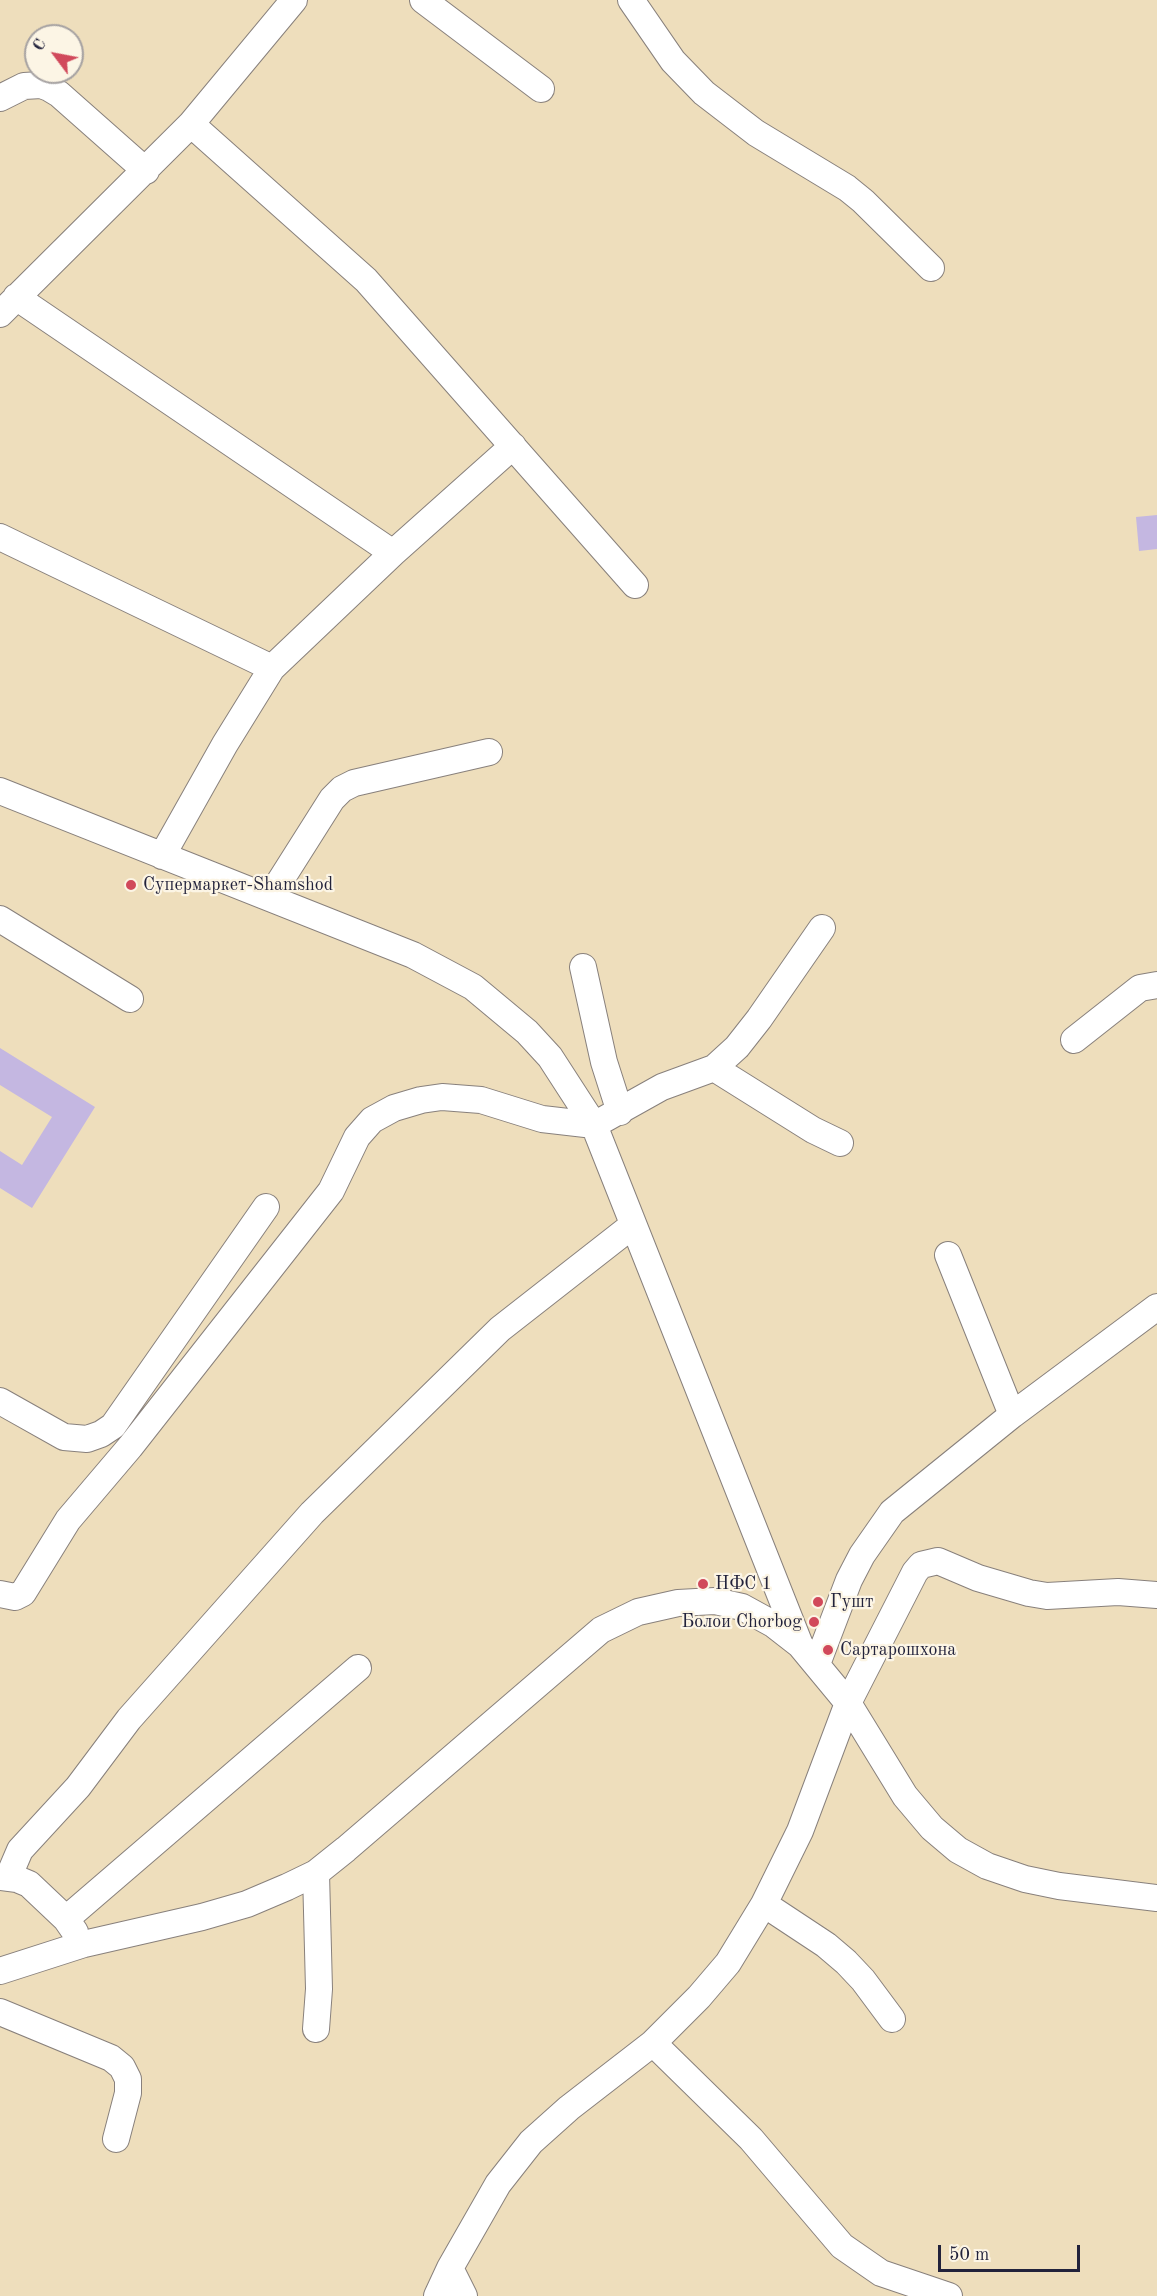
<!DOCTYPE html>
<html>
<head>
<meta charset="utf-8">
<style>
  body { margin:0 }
  #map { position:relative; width:1157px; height:2296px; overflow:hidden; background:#eedebc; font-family:"Old Standard TT",serif }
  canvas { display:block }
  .north { position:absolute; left:24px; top:24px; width:60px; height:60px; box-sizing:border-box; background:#fcf5e5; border:2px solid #a5a1a1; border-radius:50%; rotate:302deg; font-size:16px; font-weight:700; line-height:24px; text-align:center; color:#22223b }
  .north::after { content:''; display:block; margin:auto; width:21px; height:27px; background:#d1495b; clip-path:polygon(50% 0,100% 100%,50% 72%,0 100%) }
  .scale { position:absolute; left:938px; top:2245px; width:142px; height:27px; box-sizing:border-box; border:3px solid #22223b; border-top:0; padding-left:8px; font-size:18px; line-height:21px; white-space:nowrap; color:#22223b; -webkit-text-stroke:4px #fcf5e5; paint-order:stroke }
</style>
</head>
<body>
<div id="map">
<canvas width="1157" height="2296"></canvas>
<div class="north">С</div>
<div class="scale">50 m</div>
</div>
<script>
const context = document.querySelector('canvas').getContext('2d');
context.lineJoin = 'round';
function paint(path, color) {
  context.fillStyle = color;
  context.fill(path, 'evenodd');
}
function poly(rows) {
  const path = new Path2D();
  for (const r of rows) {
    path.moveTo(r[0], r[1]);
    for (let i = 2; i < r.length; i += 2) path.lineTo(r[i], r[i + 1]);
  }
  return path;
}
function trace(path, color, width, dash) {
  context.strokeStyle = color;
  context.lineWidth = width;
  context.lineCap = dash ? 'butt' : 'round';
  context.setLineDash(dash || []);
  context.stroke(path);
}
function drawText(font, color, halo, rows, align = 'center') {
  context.font = font + ' "Old Standard TT",serif';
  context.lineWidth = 4.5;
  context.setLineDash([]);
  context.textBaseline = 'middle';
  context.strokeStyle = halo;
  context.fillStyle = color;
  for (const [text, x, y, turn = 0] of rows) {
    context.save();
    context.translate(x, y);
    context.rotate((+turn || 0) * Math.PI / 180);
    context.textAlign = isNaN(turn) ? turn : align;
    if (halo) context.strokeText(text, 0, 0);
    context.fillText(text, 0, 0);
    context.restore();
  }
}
const building = poly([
  [1157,515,1157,549,1139,551,1136,517],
  [0,1048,95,1107,32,1208,0,1188,0,1151,22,1165,52,1117,0,1085]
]);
const minor = poly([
  [423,0,541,89],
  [631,0,673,61,704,93,756,133,847,188,863,201,931,268],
  [0,98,24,86,41,85,49,88,59,94,146,171],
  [191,124,366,280,635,585],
  [16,297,393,553],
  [0,314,191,124,294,0],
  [0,537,272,668],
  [0,791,413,955,473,987,527,1032,550,1057,594,1125,800,1645],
  [162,856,225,744,272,668,393,553,513,446],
  [270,897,332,799,342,789,354,783,489,752],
  [0,919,130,999],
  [583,967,604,1062,620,1112],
  [1074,1040,1140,988,1157,985],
  [714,1068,813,1130,840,1143],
  [948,1255,1012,1415],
  [0,1401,64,1437,87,1439,101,1434,113,1426,266,1207],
  [0,1594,15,1597,23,1593,68,1520,130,1447,331,1191,357,1137,372,1120,394,1108,421,1100,442,1097,481,1100,542,1119,594,1125,662,1087,714,1068,737,1047,759,1019,822,928],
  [817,1664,849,1580,862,1555,892,1512,1012,1415,1157,1307],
  [0,1877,17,1879,29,1884,66,1919,75,1932],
  [8,1878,20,1850,78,1787,129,1719,312,1513,500,1329,633,1225],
  [764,1904,826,1945,846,1962,863,1980,892,2019],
  [66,1919,358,1668],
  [0,1971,84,1944,202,1917,247,1904,287,1887,316,1873,346,1849,601,1630,638,1612,678,1603,715,1601,742,1607,773,1624,800,1645,848,1703,905,1796,932,1828,958,1850,987,1866,1025,1879,1059,1886,1157,1898],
  [0,2012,111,2058,122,2067,128,2079,128,2093,116,2139],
  [316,2029,319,1989,316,1873],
  [653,2043,751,2139,842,2246,881,2273,949,2296],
  [450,2268,464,2296],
  [437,2296,450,2268,498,2184,531,2142,569,2108,653,2043,699,1997,728,1963,764,1904,800,1831,848,1703,915,1572,921,1565,938,1561,978,1578,1029,1593,1047,1596,1118,1592,1157,1595]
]);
const markers = [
  [131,885,6,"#d1495b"],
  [703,1584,6,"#d1495b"],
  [818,1602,6,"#d1495b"],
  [814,1622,6,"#d1495b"],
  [828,1650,6,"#d1495b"]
];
const poiNames = [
  ["Супермаркет-Shamshod",143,885],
  ["НФС 1",715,1584],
  ["Гушт",830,1602],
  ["Болои Chorbog",802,1622,"right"],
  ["Сартарошхона",840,1650]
];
paint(building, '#c4b7e1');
trace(minor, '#88807c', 28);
trace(minor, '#fff', 26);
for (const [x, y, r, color] of markers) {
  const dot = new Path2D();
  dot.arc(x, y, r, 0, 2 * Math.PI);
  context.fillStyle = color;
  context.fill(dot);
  trace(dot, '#fcf5e5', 2);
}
drawText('18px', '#22223b', '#fcf5e5', poiNames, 'left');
</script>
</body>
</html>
